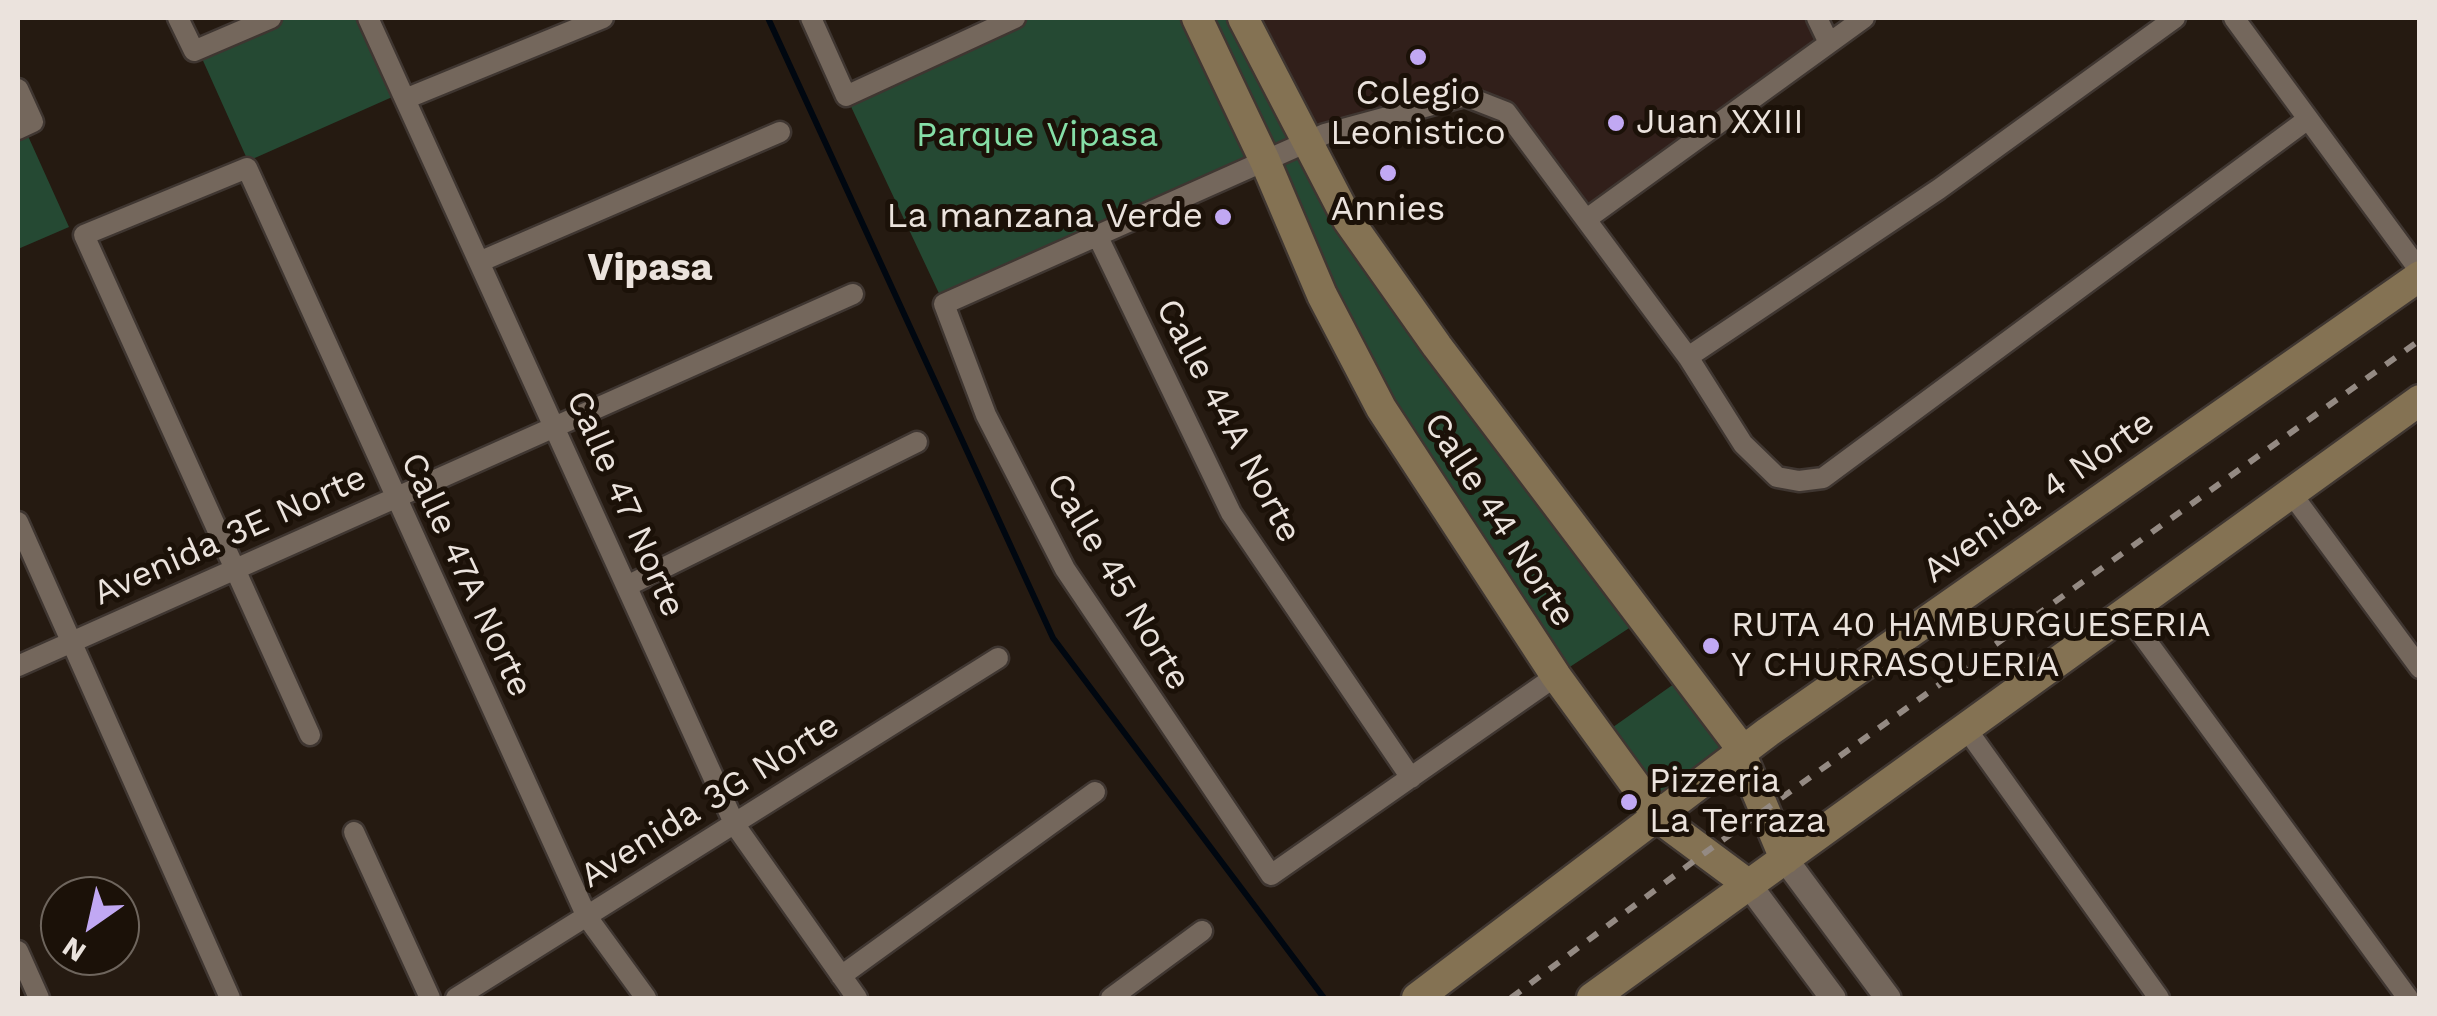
<!DOCTYPE html>
<html>
<head>
<meta charset="utf-8">
<style>
  body { margin:0 }
  #map { position:relative; width:2437px; height:1016px; overflow:hidden; background:#251a11; font-family:"Work Sans",sans-serif }
  canvas { display:block }
  .frame { position:absolute; inset:0; border:20px solid #ebe3dd; pointer-events:none }
  .north { position:absolute; left:40px; top:876px; width:100px; height:100px; box-sizing:border-box; background:#1b1108; border:2px solid #6e655d; border-radius:50%; rotate:214deg; font-size:28px; font-weight:700; line-height:40px; text-align:center; color:#ebe3dd }
  .north::after { content:''; display:block; margin:auto; width:35px; height:45px; background:#c1a8f3; clip-path:polygon(50% 0,100% 100%,50% 72%,0 100%) }
</style>
</head>
<body>
<div id="map">
<canvas width="2437" height="1016"></canvas>
<div class="frame"></div>
<div class="north">N</div>
</div>
<script>
const context = document.querySelector('canvas').getContext('2d');
context.lineJoin = 'round';
function paint(path, color) {
  context.fillStyle = color;
  context.fill(path, 'evenodd');
}
function poly(rows) {
  const path = new Path2D();
  for (const r of rows) {
    path.moveTo(r[0], r[1]);
    for (let i = 2; i < r.length; i += 2) path.lineTo(r[i], r[i + 1]);
  }
  return path;
}
function trace(path, color, width, dash) {
  context.strokeStyle = color;
  context.lineWidth = width;
  context.lineCap = dash ? 'butt' : 'round';
  context.setLineDash(dash || []);
  context.stroke(path);
}
function drawText(font, color, halo, rows, align = 'center') {
  context.font = font + ' "Work Sans",sans-serif';
  context.lineWidth = 10;
  context.setLineDash([]);
  context.textBaseline = 'middle';
  context.strokeStyle = halo;
  context.fillStyle = color;
  for (const [text, x, y, turn = 0] of rows) {
    context.save();
    context.translate(x, y);
    context.rotate((+turn || 0) * Math.PI / 180);
    context.textAlign = isNaN(turn) ? turn : align;
    if (halo) context.strokeText(text, 0, 0);
    context.fillText(text, 0, 0);
    context.restore();
  }
}
const education = poly([
  [1243,18,1817,18,1829,43,1588,218,1485,101,1304,143]
]);
const green = poly([
  [282,18,364,18,399,94,248,161,200,54],
  [1015,18,1243,18,1304,143,1646,617,1556,676,1381,408,1265,161,944,304,846,96],
  [28,136,69,227,18,249,18,141],
  [1688,674,1735,740,1660,819,1599,737]
]);
const stream = poly([
  [768,18,1053,638,1324,998]
]);
const minor = poly([
  [178,18,194,51,271,18],
  [368,18,735,825,857,998],
  [811,18,846,96,1015,18],
  [1817,18,1829,43],
  [2234,18,2420,271],
  [18,89,33,122,18,129],
  [405,99,603,18],
  [1588,218,1864,18],
  [1098,237,1231,513,1411,778],
  [479,262,780,132],
  [1688,357,1939,189,2175,18],
  [2291,493,2420,668],
  [18,522,230,998],
  [627,586,917,442],
  [2126,613,2408,998],
  [18,666,853,294],
  [1556,676,1271,875,1065,569,986,415,944,304,1325,134,1465,96,1506,112,1688,357,1743,444,1777,477,1799,481,1823,478,2308,119],
  [1965,727,2159,998],
  [310,735,84,235,247,168,587,917,646,998],
  [354,832,430,998],
  [18,951,39,998],
  [841,976,1095,792],
  [456,998,998,658],
  [1111,998,1202,931]
]);
const tertiary = poly([
  [1785,859,1888,998],
  [1749,885,1833,998]
]);
const secondary = poly([
  [1197,18,1265,161,1322,295,1381,408,1556,676,1660,819,1749,885],
  [1243,18,1348,220,1437,346,1735,740,1785,859],
  [1417,998,1768,732,2420,276],
  [1592,998,2420,400]
]);
const rail = poly([
  [1511,998,1706,852,2420,340]
]);
const markers = [
  [1418,57,10,"#c1a8f3"],
  [1616,123,10,"#c1a8f3"],
  [1388,173,10,"#c1a8f3"],
  [1223,217,10,"#c1a8f3"],
  [1711,646,10,"#c1a8f3"],
  [1629,802,10,"#c1a8f3"]
];
const poiNames = [
  ["Colegio",1418,94,"center"],
  ["Leonistico",1418,134,"center"],
  ["Juan XXIII",1636,123],
  ["Annies",1388,210,"center"],
  ["La manzana Verde",1203,217,"right"],
  ["RUTA 40 HAMBURGUESERIA",1731,626],
  ["Y CHURRASQUERIA",1731,666],
  ["Pizzeria",1649,782],
  ["La Terraza",1649,822]
];
const parkNames = [
  ["Parque Vipasa",1037,136]
];
const streetNames = [
  ["Calle 44A Norte",1228,421,62],
  ["Avenida 4 Norte",2039,497,-35],
  ["Calle 47 Norte",625,504,66],
  ["Calle 44 Norte",1499,520,57],
  ["Avenida 3E Norte",230,536,-24],
  ["Calle 47A Norte",466,575,65],
  ["Calle 45 Norte",1118,582,59],
  ["Avenida 3G Norte",710,801,-32]
];
const neighbourhoodNames = [
  ["Vipasa",650,269]
];
paint(education, '#311f1a');
paint(green, '#254933');
trace(stream, '#000710', 6);
trace(minor, '#3f3631', 25);
trace(tertiary, '#3f3631', 30);
trace(secondary, '#3f3631', 35);
trace(minor, '#74675c', 20);
trace(tertiary, '#74675c', 25);
trace(secondary, '#847253', 30);
trace(rail, '#948a83', 6, [12, 12]);
for (const [x, y, r, color] of markers) {
  const dot = new Path2D();
  dot.arc(x, y, r, 0, 2 * Math.PI);
  context.fillStyle = color;
  context.fill(dot);
  trace(dot, '#1b1108', 4);
}
drawText('35px', '#ebe3dd', '#1b1108', poiNames, 'left');
drawText('35px', '#86dfa7', '#1b1108', parkNames);
drawText('35px', '#ebe3dd', '#1b1108', streetNames);
drawText('bold 38px', '#ebe3dd', '#1b1108', neighbourhoodNames);
</script>
</body>
</html>
